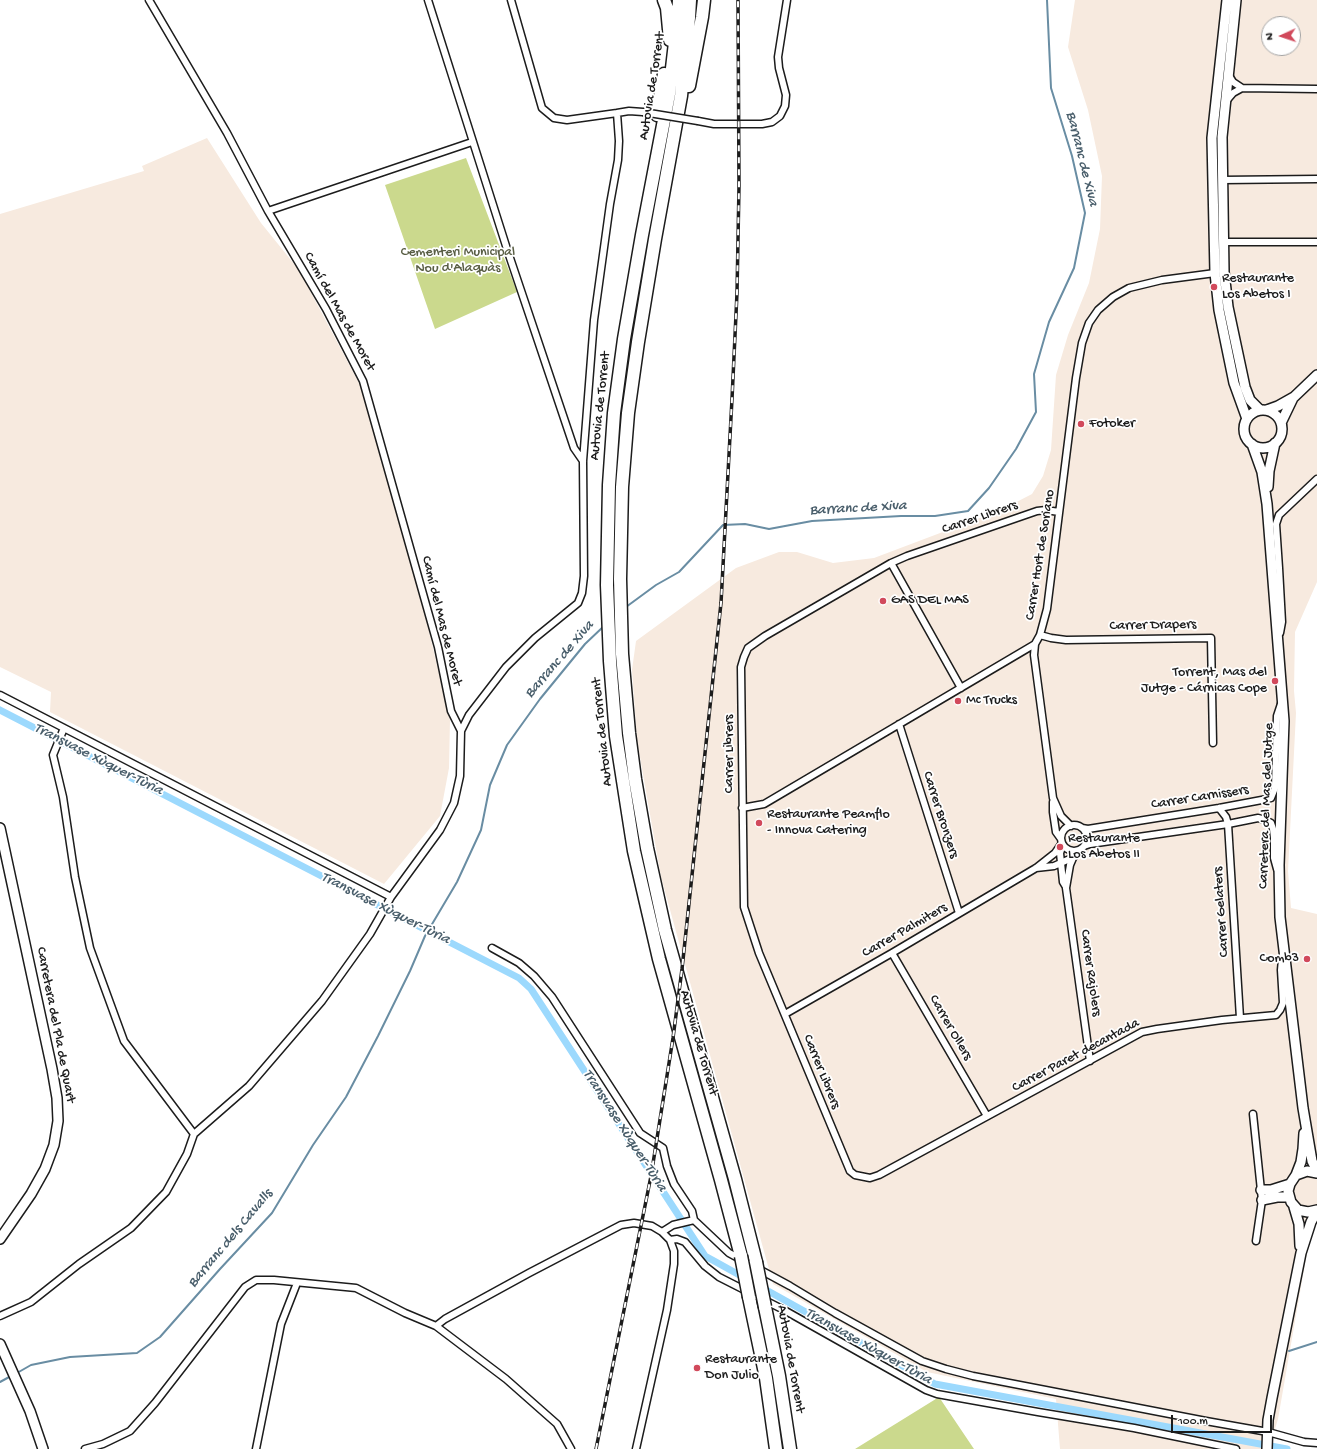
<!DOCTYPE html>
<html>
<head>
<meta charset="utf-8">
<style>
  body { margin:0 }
  #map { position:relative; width:1317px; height:1449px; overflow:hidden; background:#fff; font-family:"Gochi Hand",sans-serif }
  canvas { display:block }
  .north { position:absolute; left:1261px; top:16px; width:40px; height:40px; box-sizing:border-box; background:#fff; border:1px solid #a4a4a4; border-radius:50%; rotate:267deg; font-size:11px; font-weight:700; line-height:16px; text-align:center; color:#1c1c1c }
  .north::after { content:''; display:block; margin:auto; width:14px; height:18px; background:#d1495b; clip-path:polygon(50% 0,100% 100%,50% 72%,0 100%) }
  .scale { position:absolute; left:1171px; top:1415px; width:101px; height:18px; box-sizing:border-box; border:2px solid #1c1c1c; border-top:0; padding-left:5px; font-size:12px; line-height:14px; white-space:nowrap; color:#1c1c1c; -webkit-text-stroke:3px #fff; paint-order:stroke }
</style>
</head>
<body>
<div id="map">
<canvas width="1317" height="1449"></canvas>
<div class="north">N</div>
<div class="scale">100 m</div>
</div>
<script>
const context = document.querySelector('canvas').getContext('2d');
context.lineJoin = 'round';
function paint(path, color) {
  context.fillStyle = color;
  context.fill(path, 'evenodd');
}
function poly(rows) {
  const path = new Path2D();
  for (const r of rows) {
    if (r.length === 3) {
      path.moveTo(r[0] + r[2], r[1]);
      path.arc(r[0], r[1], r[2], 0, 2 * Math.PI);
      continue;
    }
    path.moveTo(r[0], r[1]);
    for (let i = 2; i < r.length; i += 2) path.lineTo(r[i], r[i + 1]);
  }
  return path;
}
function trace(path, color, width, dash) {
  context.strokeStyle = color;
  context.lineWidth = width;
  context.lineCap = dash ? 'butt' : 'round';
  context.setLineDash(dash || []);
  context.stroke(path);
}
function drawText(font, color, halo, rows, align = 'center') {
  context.font = font + ' "Gochi Hand",sans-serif';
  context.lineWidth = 3.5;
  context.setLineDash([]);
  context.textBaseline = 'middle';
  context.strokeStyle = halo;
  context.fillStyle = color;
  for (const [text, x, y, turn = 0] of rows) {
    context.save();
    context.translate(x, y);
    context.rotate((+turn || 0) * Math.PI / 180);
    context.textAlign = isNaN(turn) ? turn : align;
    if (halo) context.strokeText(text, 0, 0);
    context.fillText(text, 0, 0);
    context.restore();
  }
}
const built = poly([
  [1075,0,1317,0,1317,582,1295,632,1294,691,1296,713,1288,871,1291,908,1317,914,1317,1217,1307,1252,1278,1419,1269,1449,1060,1449,1056,1399,927,1372,773,1284,661,877,637,740,632,670,636,641,736,568,779,552,797,552,833,563,874,558,1001,510,1032,494,1043,476,1051,450,1056,375,1068,335,1089,283,1100,229,1102,176,1088,110,1068,47],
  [1269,24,1293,24,1293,48,1269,48],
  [207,138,261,223,299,270,360,385,414,568,450,720,449,768,440,816,384,884,50,712,51,692,0,667,0,214,144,171,142,166]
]);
const green = poly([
  [466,158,517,292,435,329,385,185],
  [939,1397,974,1449,855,1449]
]);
const stream = poly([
  [626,607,656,585,679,572,723,525,745,524,769,529,812,521,901,516,935,516,968,511,989,488,1016,449,1036,412,1034,374,1049,322,1074,268,1085,213,1072,156,1051,88,1047,0],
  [1289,1351,1317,1342],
  [17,1373,31,1365,70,1357,137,1353,160,1337,220,1269,272,1213,313,1145,346,1097,378,1036,410,971,425,936,457,882,481,830,490,785,507,745,540,699,585,644,604,626],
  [0,1382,11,1376]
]);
const canal = poly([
  [0,710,519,978,531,989,705,1256,716,1262,935,1384,1287,1449]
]);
const street = poly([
  [149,0,227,133,268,211,326,309,363,381,438,647,451,711,461,731],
  [428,0,507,249,574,448,583,461],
  [1228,74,1233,82,1242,88],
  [1227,100,1233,93,1242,88,1317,89],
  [617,113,629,111,643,112],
  [698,121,714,124,762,124,772,122,780,116,785,106,786,95,779,68,778,57,787,0],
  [1222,180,1317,179],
  [268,211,472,142],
  [1223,242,1317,242],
  [1059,512,1046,510,1037,511,907,556,891,563,765,636,748,648,744,657,741,667,744,907,759,953,850,1171,855,1175,870,1178,879,1175,1142,1032,1157,1029,1222,1020,1276,1015,1280,1010,1283,1003,1281,970,1282,959],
  [891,563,961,688],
  [1280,633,1282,622,1279,568,1276,524,1279,515,1317,479],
  [1040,635,1051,638,1066,640,1211,638,1213,743],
  [1035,644,1034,655,1053,798,1061,816,1071,826],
  [0,695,391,897],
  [899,724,959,913],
  [64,728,53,755,63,797,75,877,90,948,124,1041,194,1134],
  [1053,802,1053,812,1056,832,1061,839],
  [742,808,764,804,1035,644,1040,635,1047,609,1076,378,1082,343,1089,323,1098,310,1113,297,1129,288,1162,280,1215,273],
  [1219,808,1226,817,1228,824,1240,1018],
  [1074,838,13],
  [1082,828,1088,829,1219,808,1267,799,1271,798,1275,788,1277,716,1281,704],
  [1084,846,1090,844,1228,824,1258,818,1265,820,1271,823,1273,829,1274,838,1274,858,1277,869],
  [1062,847,1060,853,1063,882,1066,887],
  [1076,851,1070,865,1066,888,1090,1061],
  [1036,868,1054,866,1074,857],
  [492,948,519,963,534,976,552,997,640,1133,663,1148,667,1166,674,1184,692,1211,694,1220,729,1253,790,1286,835,1313,922,1361,946,1369,973,1376,1206,1421,1268,1432,1304,1442,1317,1443],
  [892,953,987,1116],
  [785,1014,892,953,1036,868,1055,853,1062,843],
  [1253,1114,1262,1200,1256,1241],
  [662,1232,673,1225,694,1220],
  [670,1240,677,1239,685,1242,705,1266,719,1277,784,1310,926,1390,937,1394,1038,1412,1134,1428,1236,1449],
  [0,1316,31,1302,79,1264,131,1228,166,1192,187,1154,194,1134,249,1086,322,1001,370,934,391,897,440,830,454,803,460,776,461,731,469,715,506,667,535,638,578,603,582,593,584,576,583,461,594,320,610,204,618,160,619,141,617,113,567,120,554,118,542,108,511,0],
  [436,1326,445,1319,529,1273,621,1225,634,1223,652,1226,662,1232,670,1240,674,1251,674,1264,667,1310,636,1449],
  [85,1449,103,1444,130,1431,155,1403,245,1287,256,1280,274,1280,356,1288,405,1313,436,1326,506,1379,557,1424,571,1449],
  [256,1449,281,1324,297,1283]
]);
const secondary = poly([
  [1227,0,1212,138,1215,273,1219,310,1234,383,1247,419],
  [1236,0,1222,137,1224,272,1228,307,1245,387,1250,400,1260,410],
  [1267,410,1278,406,1294,397,1317,375],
  [1263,429,19],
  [1281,423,1293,398],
  [1252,444,1262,472,1267,504,1284,721,1279,865,1280,917,1303,1108,1312,1161,1317,1171],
  [1268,487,1269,471,1275,443],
  [0,828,52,1069,57,1098,58,1121,54,1145,45,1169,31,1194,0,1239],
  [1317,1173,1307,1171,1296,1175,1290,1184,1288,1191,1291,1202,1298,1210,1308,1212,1317,1210],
  [1296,1175,1301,1162,1303,1149,1304,1133],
  [1261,1190,1271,1190,1290,1184],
  [1262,1200,1277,1197,1289,1197],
  [1294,1207,1299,1224,1300,1246],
  [0,1344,30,1411,43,1449],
  [1267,1449,1268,1420,1272,1398,1301,1253,1311,1222,1317,1211]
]);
const highway = poly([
  [664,0,667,8,670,40],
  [679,0,678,17,669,94,642,235,624,339,614,413,609,485,607,585,610,661,616,736,634,851,659,959,721,1180,741,1256],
  [690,0,689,18,681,96,655,239,638,342,628,413,622,487,620,579,622,654,629,733,635,779,647,848,665,930,735,1179,756,1262],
  [689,86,702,17,704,0],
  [657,115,664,74],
  [749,1297,766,1378,776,1449],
  [765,1307,779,1376,790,1449]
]);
const rail = poly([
  [596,1449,651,1176,673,1038,682,969,721,603,732,399,737,293,739,186,738,0]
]);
const streetBridge = poly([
  [643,112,698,121]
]);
const highwayBridge = poly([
  [741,1256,749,1297],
  [756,1262,765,1307]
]);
const markers = [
  [1214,287,4,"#d1495b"],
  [1081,424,4,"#d1495b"],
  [883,601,4,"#d1495b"],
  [1275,681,4,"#d1495b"],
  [958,701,4,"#d1495b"],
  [759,823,4,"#d1495b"],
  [1060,847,4,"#d1495b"],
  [1307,959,4,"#d1495b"],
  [697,1368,4,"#d1495b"]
];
const streetNames = [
  ["Autovia de Torrent",653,86,-81],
  ["Camí del Mas de Moret",339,312,61],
  ["Autovia de Torrent",601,406,-84],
  ["Carrer Librers",980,518,-19],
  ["Carrer Hort de Soriano",1041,555,-81],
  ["Camí del Mas de Moret",441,621,76],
  ["Carrer Drapers",1153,626,-1],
  ["Autovia de Torrent",603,732,-96],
  ["Carrer Librers",730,754,-90],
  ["Carrer Carnissers",1200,798,-9],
  ["Carretera del Mas del Jutge",1267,806,-88],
  ["Carrer Bronzers",940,815,72],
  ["Carrer Gelaters",1222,912,-94],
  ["Carrer Palmiters",905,931,-30],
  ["Carrer Rajolers",1090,973,82],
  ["Carretera del Pla de Quart",55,1025,79],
  ["Carrer Ollers",950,1028,60],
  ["Autovia de Torrent",698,1043,74],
  ["Carrer Paret decantada",1076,1056,-28],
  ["Carrer Librers",821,1072,68],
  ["Autovia de Torrent",790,1359,80]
];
const parkNames = [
  ["Cementeri Municipal",458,253],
  ["Nou d'Alaquàs",458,269]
];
const poiNames = [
  ["Restaurante",1222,279],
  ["Los Abetos I",1222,295],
  ["Fotoker",1089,424],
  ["GAS DEL MAS",891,601],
  ["Torrent, Mas del",1267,673,"right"],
  ["Jutge - Cárnicas Cope",1267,689,"right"],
  ["Mc Trucks",966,701],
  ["Restaurante Peamflo",767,815],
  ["- Innova Catering",767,831],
  ["Restaurante",1068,839],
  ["Los Abetos II",1068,855],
  ["Comb3",1299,959,"right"],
  ["Restaurante",705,1360],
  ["Don Julio",705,1376]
];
const waterNames = [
  ["Barranc de Xiva",1081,159,76],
  ["Barranc de Xiva",858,509,-3],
  ["Barranc de Xiva",560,660,-49],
  ["Transvase Xùquer-Tùria",98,760,27],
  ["Transvase Xùquer-Tùria",385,909,27],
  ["Transvase Xùquer-Tùria",624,1131,57],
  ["Barranc dels Cavalls",231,1239,-50],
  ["Transvase Xùquer-Tùria",868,1347,29]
];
paint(built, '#f7eadf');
paint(green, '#cbd98d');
trace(stream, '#698da3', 2);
trace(canal, '#9cd9fd', 7);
trace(street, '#1c1c1c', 9);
trace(secondary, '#1c1c1c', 12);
trace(highway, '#1c1c1c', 15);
trace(street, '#fff', 6);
trace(secondary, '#fff', 9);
trace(highway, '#fff', 12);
trace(rail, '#1c1c1c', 3.5);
trace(rail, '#fff', 2, [6]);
trace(streetBridge, '#1c1c1c', 9, []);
trace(highwayBridge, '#1c1c1c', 15, []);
trace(streetBridge, '#fff', 6);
trace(highwayBridge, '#fff', 12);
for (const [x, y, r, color] of markers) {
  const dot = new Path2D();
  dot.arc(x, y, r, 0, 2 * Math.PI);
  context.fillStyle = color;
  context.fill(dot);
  trace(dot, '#fff', 1.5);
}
drawText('14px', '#1c1c1c', '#fff', streetNames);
drawText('14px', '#595e44', '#fff', parkNames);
drawText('14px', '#1c1c1c', '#fff', poiNames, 'left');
drawText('italic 15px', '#495e6b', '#fff', waterNames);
</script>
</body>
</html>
